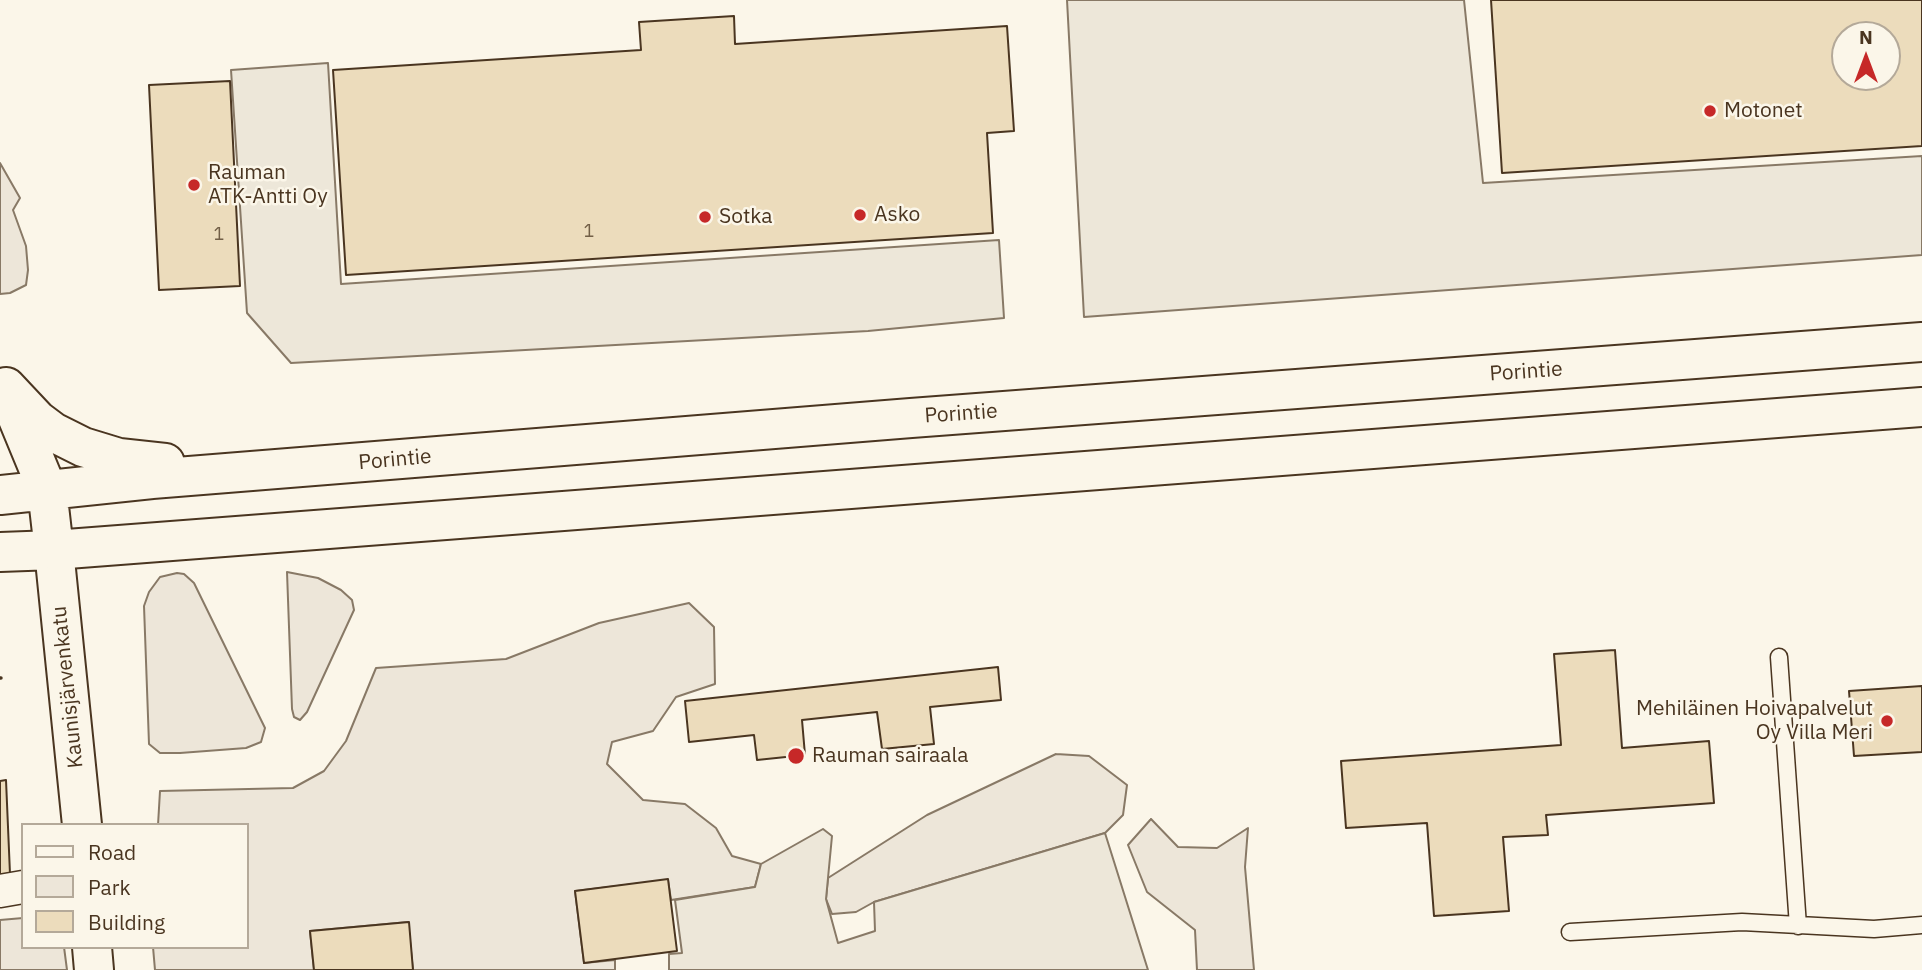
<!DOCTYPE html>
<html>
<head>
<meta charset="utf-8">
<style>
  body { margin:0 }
  #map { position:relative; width:1922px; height:970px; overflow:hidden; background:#fbf6e9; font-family:"IBM Plex Sans",sans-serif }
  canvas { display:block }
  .legend { position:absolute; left:21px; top:823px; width:228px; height:126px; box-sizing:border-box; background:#fbf6e9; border:2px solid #b4a999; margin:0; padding:9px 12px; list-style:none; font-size:21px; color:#4a3520 }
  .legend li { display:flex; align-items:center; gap:14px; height:35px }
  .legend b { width:35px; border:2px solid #b4a999 }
  .north { position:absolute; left:1831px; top:21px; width:70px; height:70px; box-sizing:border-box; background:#fbf6e9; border:2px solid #b4a999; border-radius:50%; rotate:0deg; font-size:19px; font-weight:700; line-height:28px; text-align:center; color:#4a3520 }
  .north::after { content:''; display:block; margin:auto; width:24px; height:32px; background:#c62828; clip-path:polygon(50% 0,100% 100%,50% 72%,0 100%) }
</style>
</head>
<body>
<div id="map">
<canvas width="1922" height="970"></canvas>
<ul class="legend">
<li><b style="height:9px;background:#fbf6e9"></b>Road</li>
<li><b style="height:19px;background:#ede6d9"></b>Park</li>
<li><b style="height:19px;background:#ecdcbc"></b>Building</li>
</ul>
<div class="north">N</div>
</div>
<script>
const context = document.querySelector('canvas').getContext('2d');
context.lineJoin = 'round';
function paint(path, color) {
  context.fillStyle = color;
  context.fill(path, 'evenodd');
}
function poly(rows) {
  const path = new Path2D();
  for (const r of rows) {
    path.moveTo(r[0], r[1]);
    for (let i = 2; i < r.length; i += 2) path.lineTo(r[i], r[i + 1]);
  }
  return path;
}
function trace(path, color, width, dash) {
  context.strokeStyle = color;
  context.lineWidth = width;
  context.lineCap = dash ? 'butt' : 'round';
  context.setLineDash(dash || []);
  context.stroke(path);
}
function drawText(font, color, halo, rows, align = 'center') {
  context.font = font + ' "IBM Plex Sans",sans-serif';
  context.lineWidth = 5;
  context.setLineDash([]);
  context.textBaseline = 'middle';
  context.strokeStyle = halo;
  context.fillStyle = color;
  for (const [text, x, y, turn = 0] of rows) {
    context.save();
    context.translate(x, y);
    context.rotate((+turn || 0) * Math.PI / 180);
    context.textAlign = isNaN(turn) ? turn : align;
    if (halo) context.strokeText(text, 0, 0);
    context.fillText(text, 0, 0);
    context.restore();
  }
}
const green = poly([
  [0,163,20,198,13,210,26,246,28,270,26,285,10,293,0,294,0,163],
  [287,572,318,578,341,590,352,600,354,610,307,712,300,720,294,717,292,709,287,572],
  [177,573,184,574,194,583,265,728,261,742,246,748,180,753,160,753,149,744,144,606,149,592,160,577,177,573],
  [689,603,714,627,715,684,676,697,653,731,612,742,607,764,643,800,685,804,716,828,732,856,761,864,755,887,671,900,668,880,575,891,584,963,615,960,615,970,413,970,408,922,310,931,314,970,155,970,153,947,247,947,247,825,158,825,160,791,293,788,324,771,346,741,376,668,506,659,599,623,689,603],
  [1056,754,1089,756,1127,785,1123,815,1105,833,874,902,856,912,832,914,826,899,828,878,927,815,1056,754],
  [1151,819,1178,847,1217,848,1248,828,1245,867,1254,970,1197,970,1195,930,1147,892,1128,845,1151,819],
  [23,918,23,947,64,947,67,970,0,970,0,920,23,918]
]);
const parking = poly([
  [1067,0,1464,0,1483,183,1922,156,1922,255,1084,317,1067,0],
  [328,63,341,284,999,240,1004,318,868,331,291,363,247,313,231,70,328,63],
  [823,829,832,836,826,899,838,943,875,931,874,902,1105,833,1148,970,669,970,669,954,682,953,675,900,755,887,761,864,823,829]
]);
const building = poly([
  [1491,0,1922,0,1922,146,1502,173,1491,0],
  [1845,35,1887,35,1887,77,1845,77,1845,35],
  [734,16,735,44,1007,26,1014,131,987,133,993,233,346,275,333,70,641,50,639,22,734,16],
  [230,81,240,286,159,290,149,85,230,81],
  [1615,650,1622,748,1709,741,1714,803,1546,815,1548,835,1503,837,1509,911,1434,916,1427,823,1346,828,1341,761,1561,745,1554,654,1615,650],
  [998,667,1001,700,930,707,934,744,882,749,877,712,802,720,805,755,757,760,754,735,689,742,685,701,998,667],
  [1922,686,1922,752,1854,756,1849,691,1922,686],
  [6,780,10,874,0,874,0,781,6,780],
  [668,879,677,951,584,963,575,891,668,879],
  [409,922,413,970,314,970,310,931,409,922]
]);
const lane = poly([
  [1779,657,1798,926],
  [1570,932,1742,922,1874,929,1922,925]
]);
const street = poly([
  [0,891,23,887]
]);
const secondary = poly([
  [0,552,54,550,82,825],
  [92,947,94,970]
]);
const highway = poly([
  [6,387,37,420,53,432,83,447,119,458,165,463],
  [11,402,47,489,54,550],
  [0,495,152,479,911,418,1922,342],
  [54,550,1922,407]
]);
const wall = poly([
  [0,678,1,678]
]);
const markers = [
  [1710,111,7,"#c62828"],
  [194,185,7,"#c62828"],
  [860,215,7,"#c62828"],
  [705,217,7,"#c62828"],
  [1887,721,7,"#c62828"],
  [796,756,9,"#c62828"]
];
const numberNames = [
  ["1",589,232],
  ["1",219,235]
];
const poiNames = [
  ["Motonet",1724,111],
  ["Rauman",208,173],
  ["ATK-Antti Oy",208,197],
  ["Asko",874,215],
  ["Sotka",719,217],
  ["Mehiläinen Hoivapalvelut",1873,709,"right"],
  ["Oy Villa Meri",1873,733,"right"],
  ["Rauman sairaala",812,756]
];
const streetNames = [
  ["Porintie",1526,372,-4],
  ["Porintie",961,414,-4],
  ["Porintie",395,460,-5],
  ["Kaunisjärvenkatu",68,687,-96]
];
paint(green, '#ede6d9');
trace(green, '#887966', 2);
paint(parking, '#ede7d9');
trace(parking, '#887966', 2);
paint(building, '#ecdcbc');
trace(building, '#4a3520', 2);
trace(lane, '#4a3520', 19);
trace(street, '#4a3520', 35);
trace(secondary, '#4a3520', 42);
trace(highway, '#4a3520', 42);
trace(lane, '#fbf6e9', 16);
trace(street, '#fbf6e9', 32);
trace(secondary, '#fbf6e9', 38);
trace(highway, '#fbf6e9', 38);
trace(wall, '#4a3520', 3.5);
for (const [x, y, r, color] of markers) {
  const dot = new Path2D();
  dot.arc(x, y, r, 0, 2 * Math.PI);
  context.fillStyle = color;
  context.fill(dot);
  trace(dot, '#fbf6e9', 2.5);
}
drawText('18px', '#725f47', null, numberNames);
drawText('21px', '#4a3520', '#fbf6e9', poiNames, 'left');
drawText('21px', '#4a3520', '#fbf6e9', streetNames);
</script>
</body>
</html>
